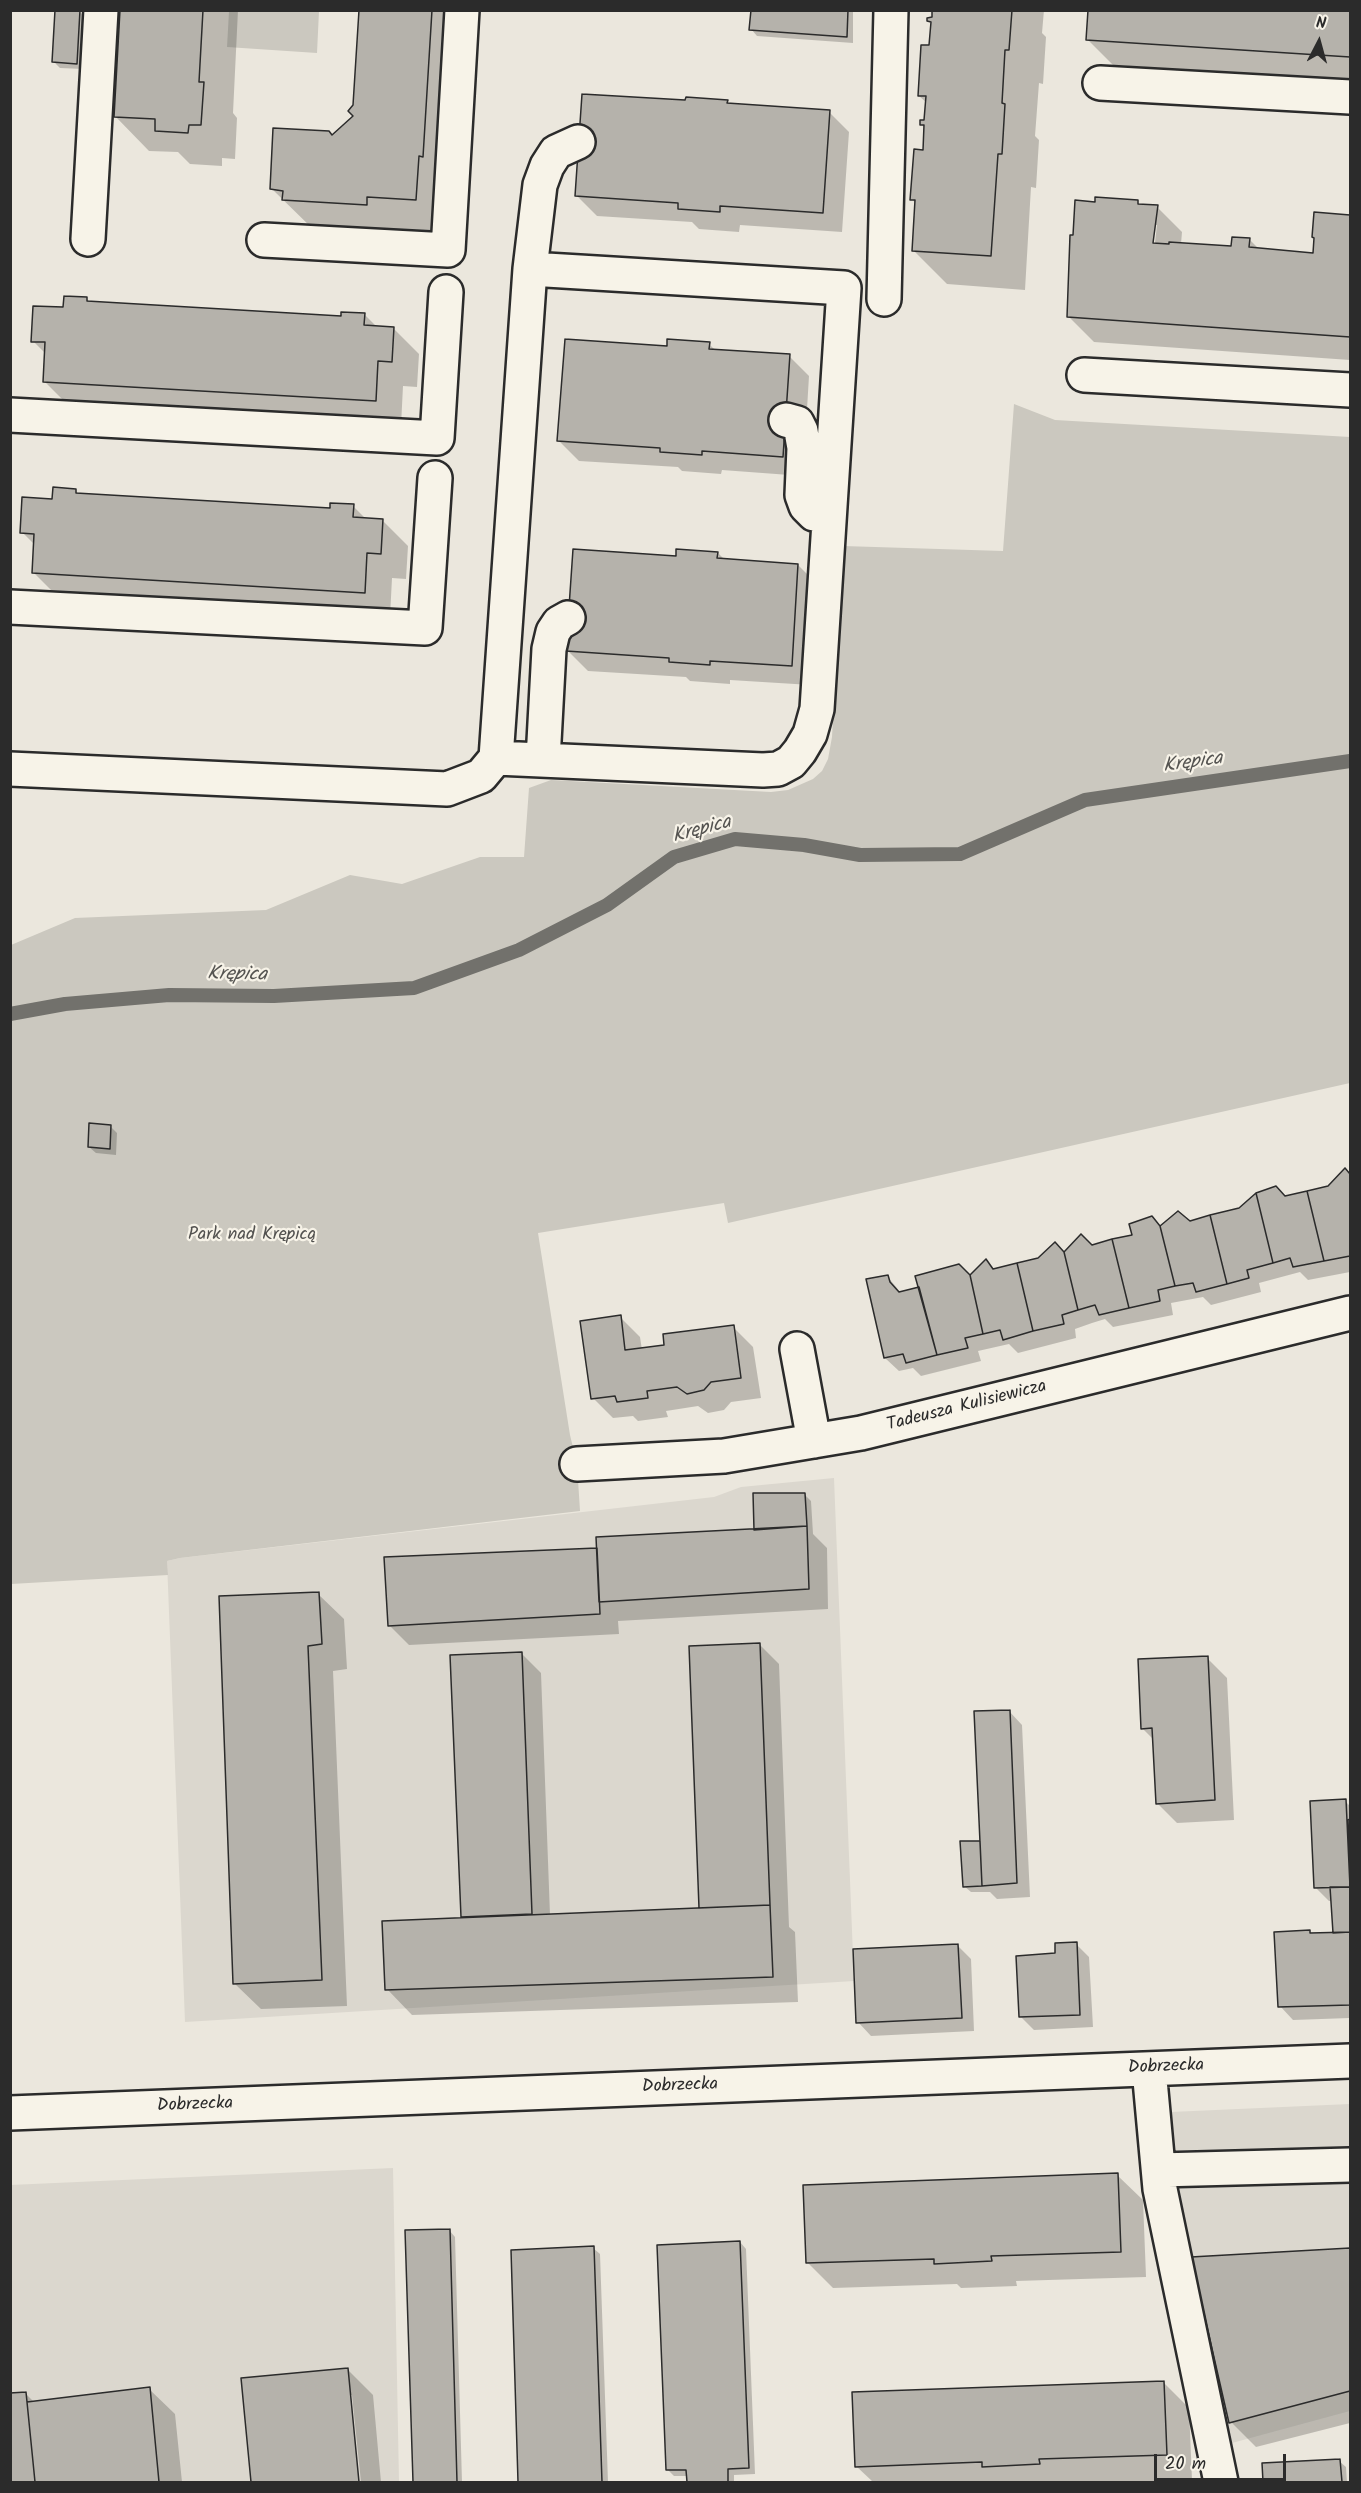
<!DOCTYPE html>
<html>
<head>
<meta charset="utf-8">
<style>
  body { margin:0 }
  #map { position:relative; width:1361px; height:2493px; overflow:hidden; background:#ebe7dd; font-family:Kalam,sans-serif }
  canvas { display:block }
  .frame { position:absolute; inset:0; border:12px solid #2b2b2b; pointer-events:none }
  .north { position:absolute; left:1289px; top:12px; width:60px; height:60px; -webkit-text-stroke:4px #f7f3e8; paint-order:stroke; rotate:6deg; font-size:16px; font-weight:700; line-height:24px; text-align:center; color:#2b2b2b }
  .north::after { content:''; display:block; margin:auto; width:21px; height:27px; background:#2b2b2b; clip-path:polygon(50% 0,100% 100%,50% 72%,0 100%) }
  .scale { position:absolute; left:1154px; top:2454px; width:132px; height:27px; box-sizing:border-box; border:3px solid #2b2b2b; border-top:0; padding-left:8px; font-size:18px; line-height:21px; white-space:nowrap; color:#2b2b2b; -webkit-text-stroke:4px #f7f3e8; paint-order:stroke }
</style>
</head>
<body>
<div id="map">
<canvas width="1361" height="2493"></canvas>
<div class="frame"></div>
<div class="north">N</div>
<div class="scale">20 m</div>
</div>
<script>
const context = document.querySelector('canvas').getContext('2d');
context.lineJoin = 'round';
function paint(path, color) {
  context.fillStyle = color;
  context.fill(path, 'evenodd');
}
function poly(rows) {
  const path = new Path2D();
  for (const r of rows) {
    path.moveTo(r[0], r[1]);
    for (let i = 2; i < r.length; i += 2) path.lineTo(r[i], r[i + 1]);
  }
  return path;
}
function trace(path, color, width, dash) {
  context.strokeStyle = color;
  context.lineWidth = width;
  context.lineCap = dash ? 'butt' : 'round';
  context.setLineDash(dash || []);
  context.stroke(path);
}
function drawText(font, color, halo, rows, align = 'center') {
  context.font = font + ' Kalam,sans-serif';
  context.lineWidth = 4.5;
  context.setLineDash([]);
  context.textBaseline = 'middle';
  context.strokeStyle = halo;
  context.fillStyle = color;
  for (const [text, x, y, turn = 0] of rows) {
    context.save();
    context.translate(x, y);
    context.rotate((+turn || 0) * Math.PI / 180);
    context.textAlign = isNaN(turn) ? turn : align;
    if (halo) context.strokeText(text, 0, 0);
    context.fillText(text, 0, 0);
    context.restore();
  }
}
const built = poly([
  [834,1478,854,1981,185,2022,167,1561,180,1558,714,1497,741,1487],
  [1350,2104,1350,2411,1232,2443,1174,2185,1171,2112],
  [393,2168,399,2482,11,2482,10,2185]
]);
const green = poly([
  [229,11,319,11,317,53,227,47],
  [1014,404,1055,420,1350,437,1350,1083,728,1223,724,1203,538,1233,570,1435,577,1464,580,1511,180,1558,167,1561,168,1575,11,1584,11,945,75,918,266,910,350,875,402,884,480,857,524,857,529,788,551,780,771,792,788,790,813,779,822,771,828,759,832,737,843,546,1003,551],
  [594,911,519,950,429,982]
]);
const shadow = poly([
  [121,10,238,10,233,113,237,118,235,159,222,158,222,166,190,164,178,152,149,151,115,116],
  [360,10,467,10,450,233,401,230,401,238,318,234,272,189,355,116],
  [752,10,853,10,853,43,757,36,751,29],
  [933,10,1044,10,1042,33,1046,37,1043,84,1039,83,1035,136,1039,140,1036,188,1031,187,1025,290,947,284,913,250,916,204,912,199,924,151,925,128,921,124,926,122,927,103,919,96,931,47,932,24,929,20,933,19],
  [1089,10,1350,10,1350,80,1113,65,1088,40],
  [79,11,86,18,83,69,60,68,53,61],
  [727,101,731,105,829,112,849,132,842,232,740,225,739,232,699,229,692,222,597,216,577,196],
  [1137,202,1141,206,1157,207,1182,232,1181,244,1233,248,1249,239,1260,250,1315,255,1316,214,1350,216,1350,360,1094,342,1069,317,1096,203],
  [1154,225,1157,225,1154,251,1151,250],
  [86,298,91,303,342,318,364,314,377,327,393,328,419,354,417,387,403,386,401,426,70,407,44,381,46,354,33,341,64,309],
  [709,344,716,351,789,356,809,376,803,476,722,470,721,474,682,471,678,467,579,461,559,441,669,348],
  [75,490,80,495,331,509,353,506,366,519,382,520,408,546,406,579,392,578,390,617,59,598,33,572,35,545,22,532,53,501],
  [718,553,725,560,798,565,818,585,811,685,730,680,730,684,690,681,686,677,588,671,568,651,677,558],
  [110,1126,117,1133,116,1155,96,1153,89,1147],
  [1345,1170,1350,1176,1350,1272,1308,1280,1300,1272,1259,1283,1261,1292,1211,1305,1203,1297,1171,1303,1173,1315,1113,1327,1105,1319,1092,1323,1075,1329,1076,1338,1018,1353,1009,1344,978,1351,981,1361,921,1376,913,1368,899,1371,885,1358,887,1276,901,1293,970,1277,986,1261,995,1270,1329,1188],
  [620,1317,640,1337,642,1350,666,1346,733,1327,753,1347,761,1398,731,1402,724,1410,708,1413,698,1406,666,1411,668,1417,638,1421,633,1416,613,1418,593,1398],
  [804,1494,811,1501,813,1534,827,1548,828,1609,618,1621,619,1634,409,1645,389,1625,599,1549,756,1531],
  [318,1594,344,1619,347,1669,333,1671,347,2006,261,2009,235,1984],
  [759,1644,779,1664,789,1927,795,1932,798,2002,412,2015,387,1989,465,1919,463,1916,521,1653,541,1673,550,1915,701,1910],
  [1207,1658,1227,1678,1234,1820,1177,1823,1157,1803,1154,1740,1142,1728],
  [1009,1711,1022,1725,1030,1897,997,1899,990,1892,971,1892,964,1886,981,1844],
  [1345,1801,1350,1806,1350,2018,1293,2020,1280,2006,1334,1933,1333,1901,1329,1901,1316,1888],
  [1076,1944,1089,1957,1093,2027,1034,2030,1020,2016,1056,1954],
  [958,1946,971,1959,974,2031,871,2036,858,2022],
  [1117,2175,1143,2200,1146,2277,1016,2281,1017,2286,961,2288,957,2284,833,2288,808,2263],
  [449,2230,455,2237,462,2482,414,2482,406,2231],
  [740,2242,746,2249,755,2474,734,2475,734,2482,688,2482,688,2476,674,2476,668,2470],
  [593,2248,600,2254,608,2482,520,2482,512,2251],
  [1350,2249,1350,2423,1256,2447,1231,2422,1193,2258],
  [347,2369,373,2395,381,2482,361,2482,352,2395,349,2395,358,2482,253,2482,243,2379],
  [1164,2383,1189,2408,1192,2480,1123,2482,873,2482,856,2466],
  [149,2389,175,2414,182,2482,10,2482,10,2395,25,2393,34,2402],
  [1339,2461,1346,2467,1347,2482,1265,2482,1264,2464]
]);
const stream = poly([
  [10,1014,65,1004,169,995,274,996,414,988,519,950,607,905,674,857,735,839,804,845,860,855,960,854,1085,800,1350,761]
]);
const building = poly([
  [55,10,80,10,77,64,52,62,55,10],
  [120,10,203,10,199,82,204,82,201,125,189,125,188,133,155,131,155,119,114,117,120,10],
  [359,10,432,10,423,157,419,156,416,200,367,197,367,205,282,200,283,191,270,189,273,128,329,131,332,135,353,116,348,111,353,105,359,10],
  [751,10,848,10,847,37,749,30,751,10],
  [932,10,1012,10,1009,50,1005,50,1002,103,1005,104,1002,154,998,154,991,256,912,251,915,200,910,200,914,149,923,150,924,125,920,125,920,120,924,120,926,96,918,96,921,45,929,45,931,22,927,21,927,18,932,17,932,10],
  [1088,10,1350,10,1350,57,1086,40,1088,10],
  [582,94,685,100,686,97,728,100,727,103,830,110,823,213,720,206,720,212,678,209,678,203,575,196,582,94],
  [1095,197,1138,200,1138,204,1158,205,1153,243,1169,244,1169,242,1231,246,1232,237,1250,238,1249,247,1313,253,1314,238,1312,237,1314,212,1350,215,1350,337,1067,317,1070,235,1073,235,1075,200,1095,202,1095,197],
  [64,296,87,297,87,301,341,316,341,312,365,313,364,325,394,327,392,362,378,361,376,401,43,382,45,342,31,342,33,306,63,307,64,296],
  [565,339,667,346,667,339,710,342,709,349,790,354,783,457,702,451,702,455,660,452,660,448,557,441,565,339],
  [53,487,76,489,76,493,330,508,330,503,354,504,353,517,383,519,381,554,367,553,365,593,32,573,34,534,20,533,22,497,52,499,53,487],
  [573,549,676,556,676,549,718,552,717,558,798,564,792,666,710,661,710,665,669,662,669,658,566,651,573,549],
  [89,1123,111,1125,110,1149,88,1147,89,1123],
  [1345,1168,1350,1174,1350,1256,1324,1261,1307,1191,1328,1186,1345,1168],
  [1276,1186,1285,1196,1307,1191,1324,1261,1293,1267,1290,1258,1273,1263,1256,1193,1276,1186],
  [1256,1193,1273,1263,1247,1270,1249,1278,1227,1284,1210,1215,1239,1208,1256,1193],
  [1178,1211,1190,1221,1210,1215,1227,1284,1196,1292,1193,1283,1175,1286,1160,1226,1178,1211],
  [1152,1216,1160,1226,1175,1286,1158,1290,1160,1301,1129,1308,1112,1239,1132,1235,1129,1224,1152,1216],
  [1081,1234,1092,1245,1112,1239,1129,1308,1099,1315,1095,1305,1078,1310,1064,1252,1081,1234],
  [1055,1242,1064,1252,1078,1310,1062,1315,1064,1324,1033,1331,1017,1263,1038,1258,1055,1242],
  [986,1259,993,1269,1017,1263,1033,1331,1003,1340,1000,1330,983,1334,970,1275,986,1259],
  [959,1264,970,1275,983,1334,965,1338,968,1348,937,1355,915,1276,959,1264],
  [888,1275,890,1282,899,1292,919,1287,937,1355,906,1363,903,1354,884,1358,866,1279,888,1275],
  [621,1315,625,1350,664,1345,663,1334,734,1325,741,1378,711,1382,704,1390,687,1394,677,1387,647,1391,648,1398,617,1402,615,1396,591,1399,580,1321,621,1315],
  [753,1493,805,1493,807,1526,754,1530,753,1493],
  [807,1526,809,1589,599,1602,596,1537,807,1526],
  [597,1548,600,1614,388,1626,384,1557,597,1548],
  [319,1592,322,1644,308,1646,322,1980,233,1984,219,1596,319,1592],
  [760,1643,770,1905,699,1908,689,1646,760,1643],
  [522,1652,532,1914,461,1917,450,1655,522,1652],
  [1208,1656,1215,1800,1156,1804,1152,1728,1141,1729,1138,1659,1208,1656],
  [1010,1710,1017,1883,982,1886,974,1711,1010,1710],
  [1346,1799,1350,1887,1314,1888,1310,1801,1346,1799],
  [1350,1819,1350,1863,1348,1820,1350,1819],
  [960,1841,980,1841,982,1886,963,1887,960,1841],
  [1330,1887,1350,1887,1350,1932,1333,1933,1330,1887],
  [770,1905,773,1977,385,1990,382,1921,770,1905],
  [1310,1930,1310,1933,1350,1932,1350,2005,1278,2007,1274,1932,1310,1930],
  [1077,1942,1080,2015,1019,2017,1016,1956,1055,1953,1055,1943,1077,1942],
  [958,1944,962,2018,856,2023,853,1949,958,1944],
  [1118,2173,1121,2252,991,2256,992,2261,934,2264,934,2259,806,2263,803,2185,1118,2173],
  [450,2229,457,2482,413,2482,405,2230,450,2229],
  [740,2241,749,2468,728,2469,728,2482,687,2482,686,2470,666,2470,657,2245,740,2241],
  [594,2246,602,2482,518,2482,511,2250,594,2246],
  [1350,2248,1350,2391,1229,2423,1191,2257,1350,2248],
  [348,2368,359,2482,251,2482,241,2378,348,2368],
  [1164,2381,1167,2455,1039,2459,1040,2464,982,2467,982,2462,855,2467,852,2392,1164,2381],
  [150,2387,159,2482,35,2482,27,2402,150,2387],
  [26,2392,35,2482,10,2482,10,2393,26,2392],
  [1340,2459,1342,2482,1263,2482,1262,2463,1340,2459]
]);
const minor = poly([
  [1100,83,1350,97],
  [88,239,101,10],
  [264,240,448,250,462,10],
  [530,269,540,185,547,166,556,152,578,142],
  [884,299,891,10],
  [1084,375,1350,390],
  [10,415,437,438,446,292],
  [786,420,797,423,801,431,804,448,802,495,806,506,814,514,829,516],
  [10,607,425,628,435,478],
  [543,760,549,649,553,632,559,623,568,618],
  [10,769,447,789,481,776,496,758,530,269,844,288,817,709,810,734,800,751,791,762,778,769,763,770,496,758],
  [797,1349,814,1441],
  [577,1464,724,1456,861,1433,1350,1313],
  [1149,2069,1160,2189,1221,2482],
  [10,2113,1350,2061],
  [1159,2170,1350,2165]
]);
const parkNames = [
  ["Park nad Krępicą",252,1236]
];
const streetNames = [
  ["Tadeusza Kulisiewicza",967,1407,-14],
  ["Dobrzecka",1166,2068,-2],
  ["Dobrzecka",680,2087,-2],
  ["Dobrzecka",195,2106,-2]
];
const waterNames = [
  ["Krępica",1193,764,-8],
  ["Krępica",702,831,-15],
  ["Krępica",237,976,1]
];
paint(built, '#dbd7ce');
paint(green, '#cbc8bf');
paint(shadow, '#0003');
trace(stream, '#72716c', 14);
paint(building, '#b5b2ab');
trace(building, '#2b2b2b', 1.5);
trace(minor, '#2b2b2b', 38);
trace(minor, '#f7f3e8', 33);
drawText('18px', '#535250', '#f7f3e8', parkNames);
drawText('18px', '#2b2b2b', '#f7f3e8', streetNames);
drawText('italic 20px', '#555451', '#f7f3e8', waterNames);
</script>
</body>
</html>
